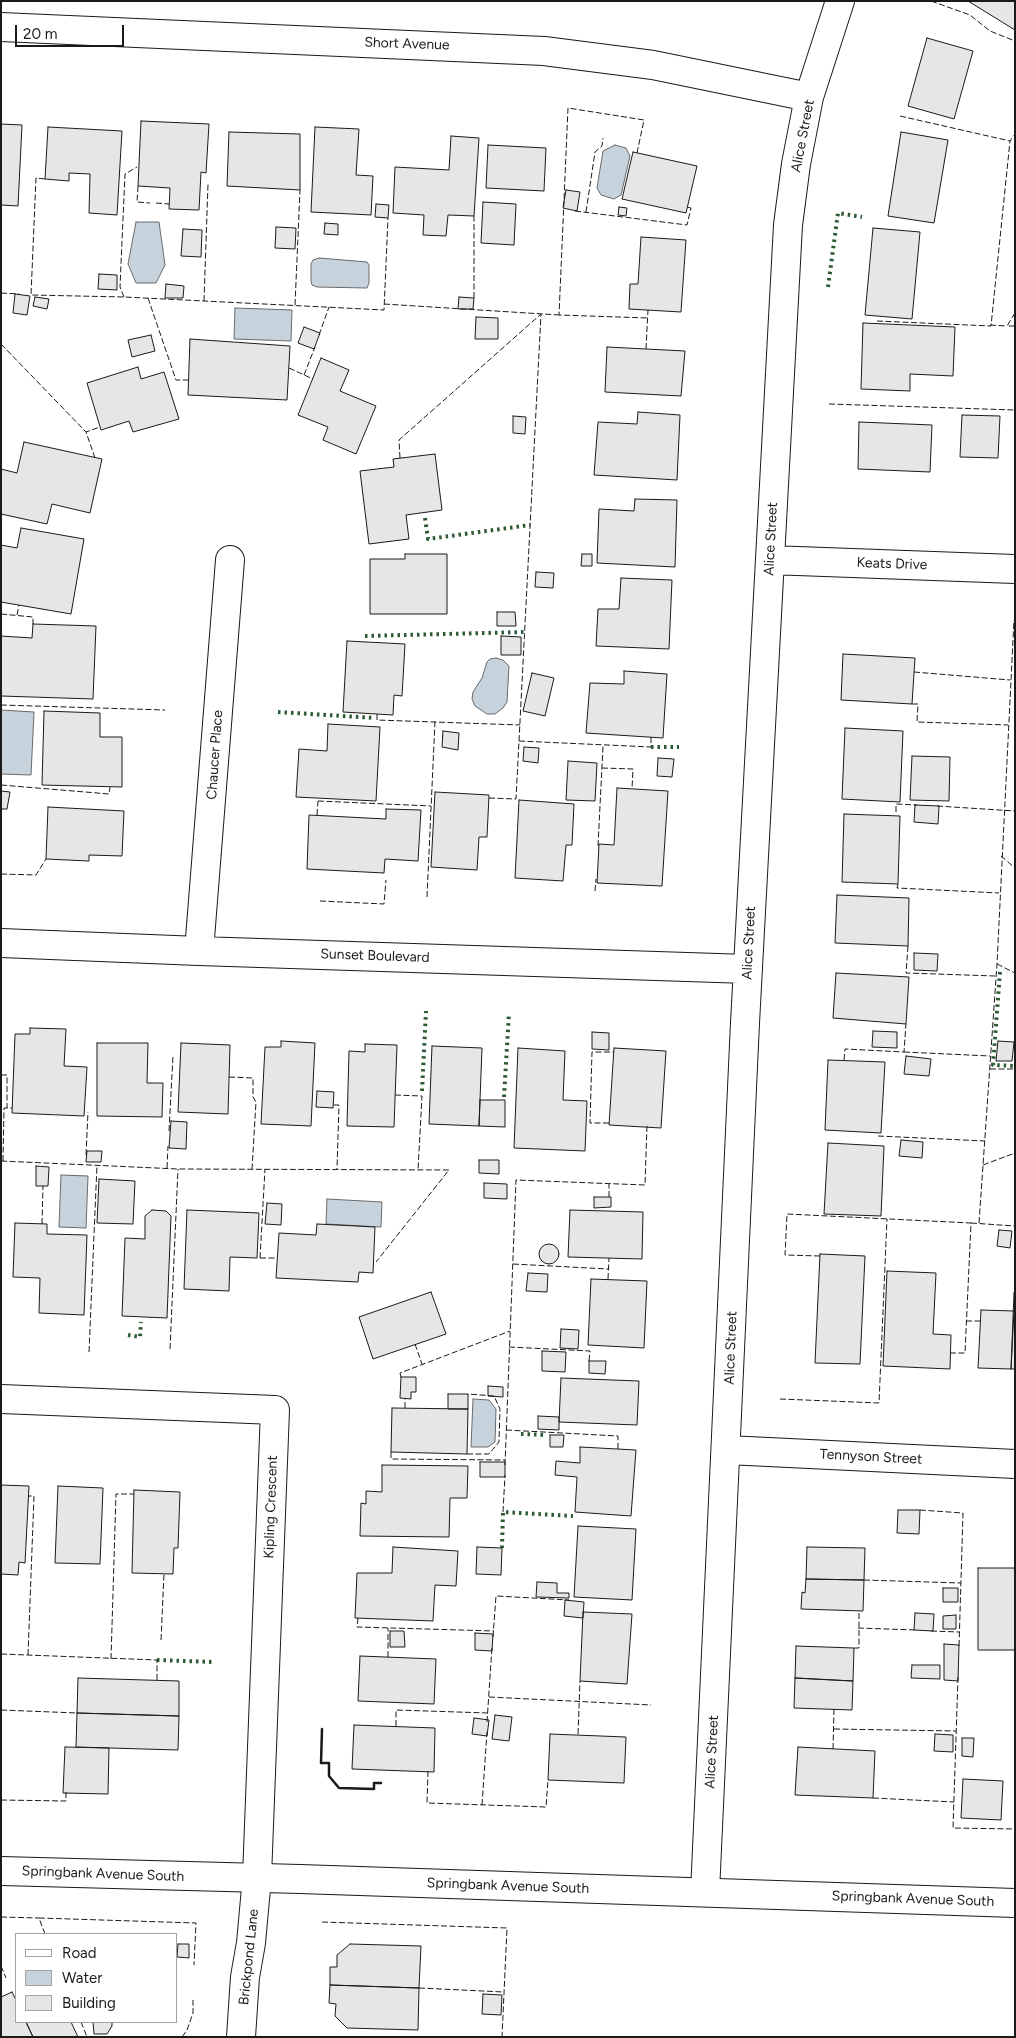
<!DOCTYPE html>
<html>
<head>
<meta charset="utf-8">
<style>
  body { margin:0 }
  #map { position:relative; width:1016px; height:2038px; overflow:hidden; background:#fff; font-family:Figtree,sans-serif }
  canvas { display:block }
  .frame { position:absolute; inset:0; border:2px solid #1a1a1a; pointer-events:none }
  .legend { position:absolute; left:15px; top:1933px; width:162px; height:90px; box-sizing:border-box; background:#fff; border:1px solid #a3a3a3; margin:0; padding:6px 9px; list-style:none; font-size:15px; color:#1a1a1a }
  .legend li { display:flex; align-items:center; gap:10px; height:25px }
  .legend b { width:25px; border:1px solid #a3a3a3 }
  .scale { position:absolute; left:15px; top:25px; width:109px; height:22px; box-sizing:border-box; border:2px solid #1a1a1a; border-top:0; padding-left:6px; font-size:15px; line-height:18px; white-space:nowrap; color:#1a1a1a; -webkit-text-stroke:4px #fff; paint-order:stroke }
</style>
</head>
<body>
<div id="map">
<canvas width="1016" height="2038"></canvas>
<div class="frame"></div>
<ul class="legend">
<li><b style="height:6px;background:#fff"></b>Road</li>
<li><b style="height:14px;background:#c6d2dc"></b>Water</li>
<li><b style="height:14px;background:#e6e6e6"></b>Building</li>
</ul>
<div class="scale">20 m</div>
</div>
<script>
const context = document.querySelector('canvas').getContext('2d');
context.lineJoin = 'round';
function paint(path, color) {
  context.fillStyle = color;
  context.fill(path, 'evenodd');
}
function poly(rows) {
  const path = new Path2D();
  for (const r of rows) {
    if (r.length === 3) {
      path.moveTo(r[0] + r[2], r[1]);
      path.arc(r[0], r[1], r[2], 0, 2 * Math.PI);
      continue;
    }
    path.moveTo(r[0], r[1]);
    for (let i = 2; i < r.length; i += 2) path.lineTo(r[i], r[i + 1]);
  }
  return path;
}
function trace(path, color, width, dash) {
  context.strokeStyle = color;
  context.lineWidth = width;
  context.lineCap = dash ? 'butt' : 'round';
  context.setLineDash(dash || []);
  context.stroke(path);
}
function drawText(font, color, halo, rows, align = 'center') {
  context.font = font + ' Figtree,sans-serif';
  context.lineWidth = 4;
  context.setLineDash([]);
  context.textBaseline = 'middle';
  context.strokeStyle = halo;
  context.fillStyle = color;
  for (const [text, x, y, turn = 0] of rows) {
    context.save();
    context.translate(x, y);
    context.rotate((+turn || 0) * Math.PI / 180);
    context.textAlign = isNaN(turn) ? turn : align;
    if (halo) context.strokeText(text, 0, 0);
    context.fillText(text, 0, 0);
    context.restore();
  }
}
const water = poly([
  [615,145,626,148,630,156,621,195,614,199,601,195,597,188,603,151,615,145],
  [136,222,159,222,165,265,156,283,136,283,128,264,136,222],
  [319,258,367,262,369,265,369,283,367,288,317,287,312,285,311,281,311,264,313,260,319,258],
  [235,308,292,310,291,341,234,339,235,308],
  [496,658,503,660,509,666,507,702,503,708,495,714,487,714,475,706,472,699,473,692,482,678,487,662,490,659,496,658],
  [1,710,34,712,31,775,1,774,1,710],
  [61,1175,88,1176,86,1228,59,1227,61,1175],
  [327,1199,382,1202,381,1227,326,1224,327,1199],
  [473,1399,489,1400,496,1409,495,1442,488,1447,471,1447,473,1399]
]);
const building = poly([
  [968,1,1015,1,1015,30,968,1],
  [927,38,973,51,954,119,908,106,927,38],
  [141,121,209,124,206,173,201,172,199,210,169,209,170,188,138,186,141,121],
  [1,124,22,125,18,206,1,205,1,124],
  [48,127,122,131,117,215,89,213,90,174,69,173,69,181,45,179,48,127],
  [315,127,359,129,356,175,373,176,371,215,311,212,315,127],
  [229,132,300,134,300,190,227,186,229,132],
  [901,132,948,140,934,223,888,216,901,132],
  [451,136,479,138,474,216,448,215,446,236,423,235,424,215,393,213,395,167,449,170,451,136],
  [488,145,546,148,544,191,486,188,488,145],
  [633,152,697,166,686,213,622,199,633,152],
  [566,190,580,192,577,211,563,208,566,190],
  [483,202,516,204,514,245,481,243,483,202],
  [376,204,389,205,388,218,375,217,376,204],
  [619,207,627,208,626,216,618,215,619,207],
  [325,223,338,224,338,235,324,234,325,223],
  [276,227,296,228,295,249,275,248,276,227],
  [873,228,920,232,912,319,865,315,873,228],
  [183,229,202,230,201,257,181,256,183,229],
  [641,237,686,240,681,312,629,309,630,284,638,284,641,237],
  [99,274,117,275,117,290,98,289,99,274],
  [166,284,184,286,183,298,165,298,166,284],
  [15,294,30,296,27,315,13,313,15,294],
  [35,297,49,299,47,309,33,306,35,297],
  [459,297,474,298,473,309,458,309,459,297],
  [476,317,498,318,498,339,475,339,476,317],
  [863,323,955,327,953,376,910,374,910,391,861,389,863,323],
  [304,327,320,333,314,349,298,343,304,327],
  [151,335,155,351,132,357,128,340,151,335],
  [190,339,290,346,287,400,188,395,190,339],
  [607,347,685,351,681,396,605,392,607,347],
  [321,358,349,370,340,391,376,406,356,454,323,440,328,427,298,415,321,358],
  [138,367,141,379,164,372,179,419,133,432,129,421,101,430,87,383,138,367],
  [638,412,680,415,677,480,594,475,598,422,637,424,638,412],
  [962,415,1000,416,998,458,960,457,962,415],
  [513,416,526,417,525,434,513,433,513,416],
  [859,422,932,425,930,472,858,469,859,422],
  [24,442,102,459,90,513,52,504,47,524,1,514,1,469,17,473,24,442],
  [435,454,442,510,406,515,409,539,369,544,360,471,394,467,393,459,435,454],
  [635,499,677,500,675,567,597,563,599,509,634,511,635,499],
  [21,528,84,539,71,614,1,602,1,545,17,548,21,528],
  [405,554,447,554,447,614,370,614,370,559,405,559,405,554],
  [582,554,592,554,592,566,581,566,582,554],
  [536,572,554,573,553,588,535,587,536,572],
  [621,578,672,580,669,649,596,646,598,609,619,609,621,578],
  [497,612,515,612,516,626,497,626,497,612],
  [33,624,96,626,93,699,1,696,1,636,32,638,33,624],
  [501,636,521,637,521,655,501,655,501,636],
  [347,641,405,644,402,696,394,695,393,715,343,712,347,641],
  [843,654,915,658,912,704,841,700,843,654],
  [624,671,667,674,663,738,586,733,590,683,624,684,624,671],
  [532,673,554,678,545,716,523,711,532,673],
  [44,711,100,713,100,737,122,737,122,787,42,785,44,711],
  [328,724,380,727,376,801,296,797,299,749,327,751,328,724],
  [845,728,903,731,900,802,842,799,845,728],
  [443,731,459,733,458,750,442,747,443,731],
  [524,747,539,748,538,763,523,761,524,747],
  [912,756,950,757,949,801,910,800,912,756],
  [658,758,674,759,672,777,657,776,658,758],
  [568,761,597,763,595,801,566,800,568,761],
  [617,788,668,791,662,886,597,883,599,844,614,845,617,788],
  [1,791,10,792,7,809,1,809,1,791],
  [435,792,489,795,487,837,479,837,477,870,431,867,435,792],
  [519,800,574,804,572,845,566,845,563,881,515,878,519,800],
  [915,805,939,806,938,824,914,822,915,805],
  [48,807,124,811,122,856,89,855,89,861,46,859,48,807],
  [386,809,421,810,418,861,385,859,384,873,307,869,309,815,386,819,386,809],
  [844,814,900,816,898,884,842,882,844,814],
  [837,895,909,898,908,946,835,943,837,895],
  [914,953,938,954,937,971,914,970,914,953],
  [836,973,909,977,906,1024,833,1018,836,973],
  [30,1028,66,1029,64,1066,87,1067,84,1116,12,1113,15,1034,30,1034,30,1028],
  [873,1031,897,1032,897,1048,872,1047,873,1031],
  [592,1032,609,1033,609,1050,592,1049,592,1032],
  [281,1041,315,1043,311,1126,261,1124,265,1047,281,1047,281,1041],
  [998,1041,1014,1042,1012,1061,996,1061,998,1041],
  [97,1043,148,1043,147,1083,163,1083,162,1117,97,1116,97,1043],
  [181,1043,230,1045,228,1114,178,1112,181,1043],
  [365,1044,397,1045,394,1127,347,1126,349,1051,365,1052,365,1044],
  [432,1046,482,1048,479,1126,429,1124,432,1046],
  [518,1048,565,1051,563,1100,587,1101,585,1151,514,1148,518,1048],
  [614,1048,666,1051,661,1128,609,1125,614,1048],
  [906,1056,931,1059,929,1076,904,1074,906,1056],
  [828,1060,885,1062,881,1133,825,1130,828,1060],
  [317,1091,334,1092,333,1108,316,1107,317,1091],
  [480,1100,505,1100,505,1127,479,1126,480,1100],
  [171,1121,187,1122,186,1149,169,1148,171,1121],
  [901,1140,923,1142,922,1158,899,1156,901,1140],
  [828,1143,884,1146,881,1216,824,1214,828,1143],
  [87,1151,102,1151,101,1162,86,1162,87,1151],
  [479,1160,499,1160,499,1174,479,1173,479,1160],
  [36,1166,49,1167,48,1186,36,1186,36,1166],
  [99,1179,135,1181,133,1224,97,1223,99,1179],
  [484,1183,507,1184,507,1199,484,1198,484,1183],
  [594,1197,611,1197,611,1207,594,1208,594,1197],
  [267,1203,282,1204,281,1225,265,1224,267,1203],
  [152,1210,166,1211,171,1216,167,1318,122,1316,125,1238,145,1239,145,1216,152,1210],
  [187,1210,259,1213,257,1258,230,1257,229,1291,184,1289,187,1210],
  [570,1210,643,1212,642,1259,568,1257,570,1210],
  [15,1223,47,1224,47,1234,87,1235,84,1315,39,1313,40,1278,13,1277,15,1223],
  [317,1224,375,1227,373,1273,359,1272,358,1282,276,1278,279,1233,316,1235,317,1224],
  [999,1230,1012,1231,1010,1248,997,1246,999,1230],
  [549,1254,10],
  [820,1254,865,1256,860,1364,815,1363,820,1254],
  [887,1271,936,1273,933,1334,951,1335,950,1369,883,1366,887,1271],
  [528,1273,548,1274,547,1292,526,1291,528,1273],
  [591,1279,647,1281,644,1348,588,1345,591,1279],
  [431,1292,446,1334,373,1359,359,1317,431,1292],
  [1014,1293,1015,1293,1015,1369,1011,1369,1014,1293],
  [981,1310,1014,1311,1011,1369,978,1368,981,1310],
  [561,1329,579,1330,578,1349,560,1348,561,1329],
  [542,1351,566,1352,565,1372,542,1371,542,1351],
  [589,1361,606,1361,605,1374,589,1373,589,1361],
  [401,1377,416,1377,416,1392,411,1392,411,1399,400,1398,401,1377],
  [561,1378,639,1381,637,1425,559,1422,561,1378],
  [488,1386,503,1387,503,1397,488,1396,488,1386],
  [448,1394,468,1394,468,1409,448,1409,448,1394],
  [392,1408,468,1409,467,1454,391,1452,392,1408],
  [538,1416,559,1417,559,1430,538,1429,538,1416],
  [550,1435,564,1435,563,1447,550,1447,550,1435],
  [580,1447,636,1450,631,1516,575,1512,577,1477,555,1475,556,1461,580,1463,580,1447],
  [480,1462,505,1462,505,1477,480,1477,480,1462],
  [382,1465,468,1466,467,1498,450,1498,449,1537,360,1536,361,1503,366,1504,366,1491,382,1492,382,1465],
  [1,1485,29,1486,25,1563,19,1562,18,1575,1,1574,1,1485],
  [58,1486,103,1488,100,1564,55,1563,58,1486],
  [134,1490,180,1492,178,1548,174,1548,173,1574,132,1573,134,1490],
  [898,1510,920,1510,919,1534,897,1533,898,1510],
  [578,1526,636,1529,632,1600,574,1597,578,1526],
  [393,1547,458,1551,456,1586,435,1585,433,1621,355,1618,357,1573,392,1573,393,1547],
  [477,1547,502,1548,501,1575,476,1574,477,1547],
  [807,1547,865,1548,864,1580,806,1579,807,1547],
  [978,1568,1015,1568,1015,1650,978,1650,978,1568],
  [806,1579,864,1580,863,1611,801,1609,802,1592,805,1593,806,1579],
  [537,1582,557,1583,557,1593,569,1593,569,1598,536,1597,537,1582],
  [943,1588,958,1588,958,1602,943,1602,943,1588],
  [565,1600,584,1602,583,1618,564,1616,565,1600],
  [583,1612,632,1614,627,1684,580,1681,583,1612],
  [915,1613,934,1614,933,1631,914,1630,915,1613],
  [956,1615,956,1629,943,1629,943,1616,956,1615],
  [390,1631,404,1631,405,1647,390,1647,390,1631],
  [475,1633,493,1634,492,1651,475,1650,475,1633],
  [944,1644,959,1645,958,1681,944,1680,944,1644],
  [796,1646,854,1648,853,1681,795,1678,796,1646],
  [360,1656,436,1659,434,1704,358,1701,360,1656],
  [912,1665,940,1665,940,1679,911,1678,912,1665],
  [78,1678,179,1681,179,1716,77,1713,78,1678],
  [795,1678,853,1681,852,1710,794,1708,795,1678],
  [77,1713,179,1716,178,1750,76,1747,77,1713],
  [495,1715,512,1717,509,1741,492,1739,495,1715],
  [474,1718,489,1720,487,1736,472,1734,474,1718],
  [354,1725,435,1728,434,1772,352,1769,354,1725],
  [550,1734,626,1737,624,1783,548,1780,550,1734],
  [935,1734,953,1735,953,1752,934,1751,935,1734],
  [962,1738,974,1738,973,1757,962,1756,962,1738],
  [65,1747,109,1748,108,1794,63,1793,65,1747],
  [798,1747,875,1751,873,1798,795,1795,798,1747],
  [963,1779,1003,1781,1001,1820,961,1818,963,1779],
  [178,1944,189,1944,189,1958,177,1957,178,1944],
  [350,1944,421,1946,419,1988,330,1985,330,1967,337,1967,337,1955,350,1944],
  [330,1985,419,1988,418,2030,347,2028,335,2016,336,2004,329,2003,330,1985],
  [12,1992,16,2000,16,2022,26,2022,33,2037,1,2037,1,1997,12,1992],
  [483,1994,502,1995,501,2015,482,2014,483,1994],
  [26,2022,71,2022,78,2037,33,2037,26,2022],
  [93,2022,112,2022,112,2026,107,2034,94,2034,93,2022]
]);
const minor = poly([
  [1,27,544,51,653,65,809,97],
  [770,560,1015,569],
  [1,943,199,951,748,969],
  [199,951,230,560],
  [1,1399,275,1410,257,1877,251,1943,245,1977,241,2037],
  [727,1450,1015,1464],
  [705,1892,745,1023,788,225,796,164,809,97,840,1]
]);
const major = poly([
  [1,1871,300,1879,1015,1903]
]);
const hedge = poly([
  [828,287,838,213,862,217],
  [425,518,428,539,530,525],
  [365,636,524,632],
  [278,712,375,718],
  [651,747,679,747],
  [1000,972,993,1065,1015,1066],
  [422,1091,426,1011],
  [504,1097,509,1013],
  [128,1335,140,1337,141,1322],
  [521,1434,546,1435],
  [502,1548,503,1512,573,1516],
  [157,1660,214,1662]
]);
const fence = poly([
  [931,1,970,15,990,31,1015,41],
  [900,116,1010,141],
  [637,153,644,120,568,108,559,315,648,318],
  [45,179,36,178,31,295,124,297,384,310,388,218],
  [138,186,137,202,150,203],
  [156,203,169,204],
  [575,211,687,225,691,208,687,207],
  [586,212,595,152,602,146,603,138],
  [1,293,19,294],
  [124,297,120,287,125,174,137,167],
  [148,298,176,380,188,380],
  [474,298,474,216],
  [204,301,208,184],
  [384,304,559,315],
  [295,305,300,190],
  [1015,313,1007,326,1015,326],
  [877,321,991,326,1010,141,1015,134],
  [990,325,1007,326],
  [319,335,329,307],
  [1,344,86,432],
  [646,349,648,310],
  [289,368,313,379],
  [304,375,315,347],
  [829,404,1015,410],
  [95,458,86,432,100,427],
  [400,458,399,440,541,314],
  [1,614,33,617,33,624],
  [17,615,19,605],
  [914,672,1010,680],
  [912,704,918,704,917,722,1008,725],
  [1,705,165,710],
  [377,714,377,720,520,725],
  [519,741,651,747,651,737],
  [602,768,633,769,632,789],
  [1,785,109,794,110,787],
  [489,798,516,799,541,314],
  [318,801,431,806],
  [937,806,1015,811],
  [896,812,896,804,917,805],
  [317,815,318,801],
  [598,846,603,746],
  [1001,856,1015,868],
  [1,874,36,875,46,859],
  [898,884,897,888,999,893],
  [595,891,596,879],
  [427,897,435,721],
  [320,901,384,904,386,880],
  [908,946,906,973,995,976],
  [997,964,1015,973],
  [904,1052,990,1056],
  [844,1060,845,1049,904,1052,906,1024],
  [990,1069,1015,1069],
  [1,1075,7,1075,7,1108],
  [229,1077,253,1078,253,1097,256,1102,252,1169],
  [395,1095,422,1096,418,1170],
  [334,1105,339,1105,337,1169],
  [609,1123,590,1123,592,1052,614,1052],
  [169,1131,173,1056],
  [878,1136,985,1141],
  [86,1155,88,1112],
  [1,1161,178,1169,449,1170,376,1262],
  [3,1161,4,1108,12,1108],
  [983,1165,1015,1153],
  [167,1168,168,1146],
  [609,1197,609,1184],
  [971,1223,1015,1226],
  [979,1223,997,964,1014,620],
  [42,1224,43,1186],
  [820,1256,785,1255,787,1214,971,1223,965,1353,950,1353],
  [260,1258,265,1169],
  [260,1258,277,1258],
  [513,1264,608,1269],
  [608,1279,609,1258],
  [966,1321,980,1321],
  [415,1344,422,1364],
  [509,1347,590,1351,589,1361],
  [170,1349,178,1169],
  [89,1352,97,1165],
  [401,1377,400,1373,510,1331],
  [780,1399,879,1403,887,1219],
  [405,1408,405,1398],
  [506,1430,618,1436,618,1450],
  [391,1452,391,1459,505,1460],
  [467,1454,489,1454,499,1442,500,1409,494,1396,468,1394],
  [505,1465,516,1180,645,1185,647,1125],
  [920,1510,963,1513,959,1647],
  [503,1512,505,1475],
  [864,1580,961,1583],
  [358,1618,357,1627,494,1631],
  [858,1628,916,1630],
  [931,1631,959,1632],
  [493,1637,496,1596,569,1600],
  [161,1640,164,1574],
  [854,1648,859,1648,859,1610],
  [1,1654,157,1660,157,1680],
  [28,1655,34,1496,28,1496],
  [388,1657,388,1628],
  [111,1659,116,1494,134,1494],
  [958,1677,953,1828,1015,1829],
  [489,1697,651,1705],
  [1,1710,77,1713],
  [487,1722,492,1647],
  [396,1726,396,1710,488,1713],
  [834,1729,956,1731],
  [578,1734,580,1681],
  [833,1749,834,1709],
  [428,1771,427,1803,546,1807,548,1780],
  [873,1798,954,1802],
  [1,1800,66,1801,66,1792],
  [482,1805,487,1732],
  [1,1917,39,1918],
  [322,1922,507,1928,502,2037],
  [45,1934,39,1918,196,1923,194,1965],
  [1,1966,6,1978],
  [419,1988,504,1992],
  [81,2022,87,2037],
  [182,2037,187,2030,193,2013,193,2000]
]);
const wall = poly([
  [322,1729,321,1763,329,1763,329,1776,339,1788,374,1789,374,1783,381,1783]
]);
const streetNames = [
  ["Short Avenue",407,44,2],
  ["Alice Street",803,136,-79],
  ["Alice Street",771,539,-87],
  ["Keats Drive",892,564,2],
  ["Chaucer Place",215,755,-86],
  ["Alice Street",749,943,-87],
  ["Sunset Boulevard",375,956,2],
  ["Alice Street",731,1348,-88],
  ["Tennyson Street",871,1457,3],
  ["Kipling Crescent",271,1507,-88],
  ["Alice Street",712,1752,-87],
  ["Springbank Avenue South",103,1874,2],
  ["Springbank Avenue South",508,1886,2],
  ["Springbank Avenue South",913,1899,2],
  ["Brickpond Lane",249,1957,-84]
];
paint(water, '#c6d2dc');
trace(water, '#6a6a6a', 1);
paint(building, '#e6e6e6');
trace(building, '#1a1a1a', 1);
trace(minor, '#1a1a1a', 30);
trace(major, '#1a1a1a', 30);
trace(minor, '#fff', 28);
trace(major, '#fff', 28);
trace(hedge, '#2b5a34', 4, [2.5, 4]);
trace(fence, '#1a1a1a', 1, [6, 2.5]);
trace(wall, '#1a1a1a', 2.5);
drawText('14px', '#1a1a1a', '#fff', streetNames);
</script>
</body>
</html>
